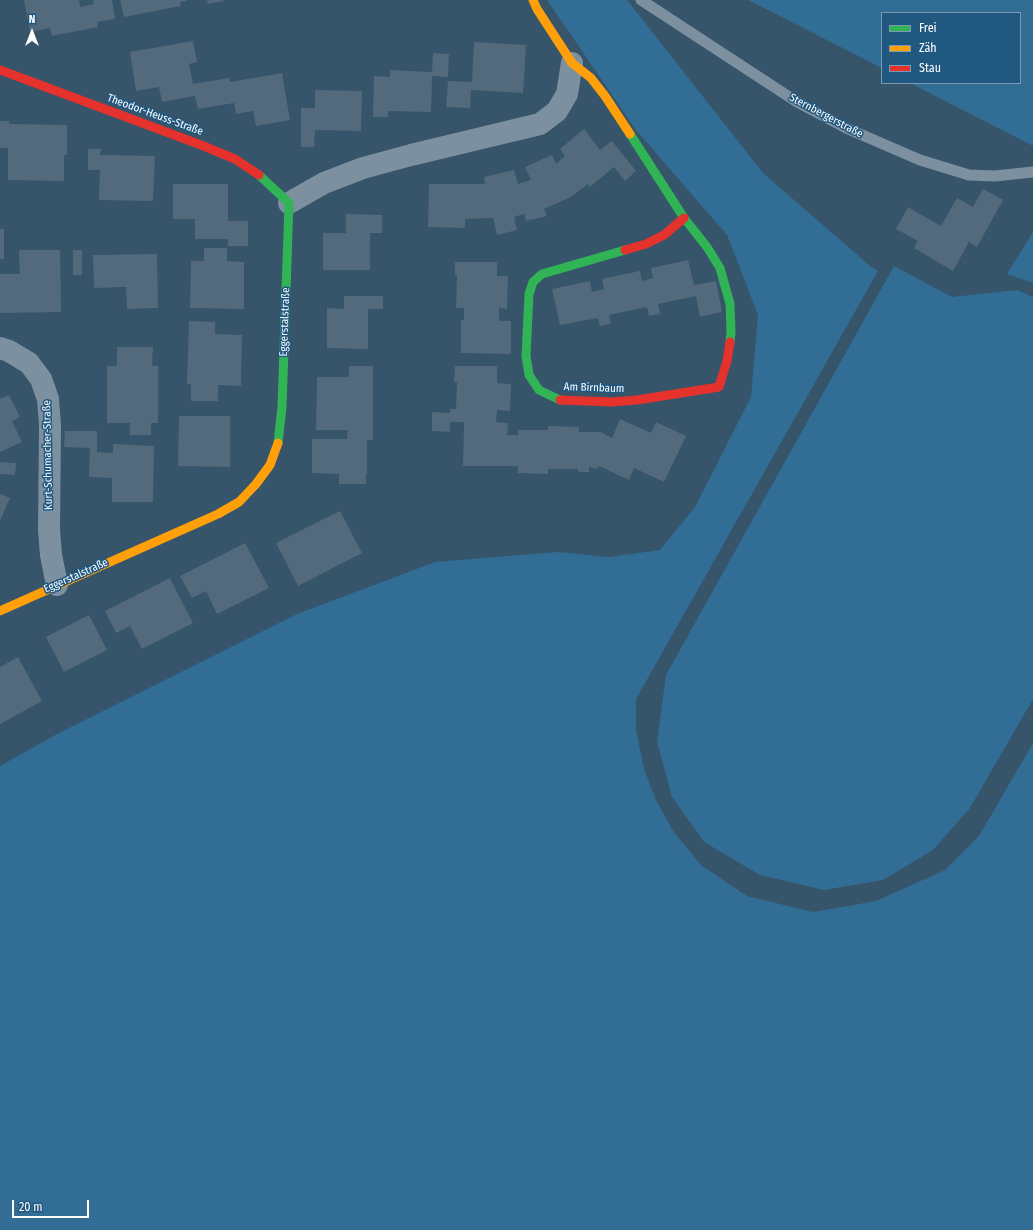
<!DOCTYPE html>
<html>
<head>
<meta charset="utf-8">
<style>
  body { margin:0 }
  #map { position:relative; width:1033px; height:1230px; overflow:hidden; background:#36546a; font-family:"Fira Sans Condensed",sans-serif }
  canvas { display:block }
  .legend { position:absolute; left:881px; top:12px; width:140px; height:72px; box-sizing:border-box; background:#205880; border:1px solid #799bb3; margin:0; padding:5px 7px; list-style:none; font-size:12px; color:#fff }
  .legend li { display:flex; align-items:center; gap:8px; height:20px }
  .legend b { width:20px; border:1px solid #799bb3 }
  .north { position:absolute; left:12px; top:12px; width:40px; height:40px; -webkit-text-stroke:3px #205880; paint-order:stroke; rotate:0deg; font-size:11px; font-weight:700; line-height:16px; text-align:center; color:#fff }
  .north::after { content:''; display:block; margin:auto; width:14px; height:18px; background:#fff; clip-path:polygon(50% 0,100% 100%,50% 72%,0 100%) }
  .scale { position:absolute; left:12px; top:1200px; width:77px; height:18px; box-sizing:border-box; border:2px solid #fff; border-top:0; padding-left:5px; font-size:12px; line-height:14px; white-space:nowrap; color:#fff; -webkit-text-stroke:3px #205880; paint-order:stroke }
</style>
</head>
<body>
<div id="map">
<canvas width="1033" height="1230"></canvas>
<ul class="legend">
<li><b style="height:5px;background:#30b455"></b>Frei</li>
<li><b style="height:5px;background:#ff9f0a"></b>Zäh</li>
<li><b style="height:5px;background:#e5322d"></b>Stau</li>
</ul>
<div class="north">N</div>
<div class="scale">20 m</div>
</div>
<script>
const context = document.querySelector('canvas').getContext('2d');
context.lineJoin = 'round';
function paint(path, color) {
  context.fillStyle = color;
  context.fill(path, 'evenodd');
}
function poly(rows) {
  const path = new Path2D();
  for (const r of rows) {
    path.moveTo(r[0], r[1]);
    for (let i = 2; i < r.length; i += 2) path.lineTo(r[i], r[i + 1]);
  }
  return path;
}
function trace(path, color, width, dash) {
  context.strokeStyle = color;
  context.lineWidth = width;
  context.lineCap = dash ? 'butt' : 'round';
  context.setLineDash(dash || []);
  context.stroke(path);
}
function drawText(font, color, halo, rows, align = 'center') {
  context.font = font + ' "Fira Sans Condensed",sans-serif';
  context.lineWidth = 3;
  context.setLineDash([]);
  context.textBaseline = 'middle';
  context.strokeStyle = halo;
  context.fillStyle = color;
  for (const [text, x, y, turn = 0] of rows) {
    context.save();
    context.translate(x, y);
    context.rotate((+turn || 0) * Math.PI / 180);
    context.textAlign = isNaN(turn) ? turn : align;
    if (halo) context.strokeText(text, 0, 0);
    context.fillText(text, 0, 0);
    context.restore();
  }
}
const green = poly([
  [547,0,626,0,628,1,763,173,869,265,878,271,636,699,636,730,644,769,656,800,673,831,701,865,747,896,813,912,876,901,945,870,979,836,1033,743,1033,1230,0,1230,0,766,57,734,297,614,435,562,558,552,609,557,660,550,695,507,751,397,758,315,727,235,636,130],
  [748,0,1033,0,1033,146,910,83,1020,83,1020,13,882,13,882,68],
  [1033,232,1033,283,1007,274],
  [894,266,952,297,1017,290,1033,297,1033,699,970,808,933,850,883,880,824,890,760,875,704,842,672,797,657,742,666,675]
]);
const building = poly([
  [24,0,79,0,80,7,94,4,93,0,112,0,115,19,97,22,98,27,52,36,50,28,30,32],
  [120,0,186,0,187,1,180,2,181,6,124,17],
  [207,0,223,0,223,1,208,4],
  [193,41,197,62,189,64,193,84,229,78,230,82,282,73,290,120,256,126,253,111,236,114,234,103,198,109,195,96,162,102,159,87,136,91,130,52],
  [474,42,526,45,523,93,471,90,470,108,446,107,448,81,472,82],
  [433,53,449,54,448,77,432,76,431,112,388,111,388,117,373,117,374,76,390,77,390,70,432,72],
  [315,90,362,91,361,131,315,130,314,147,301,147,301,108,315,108],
  [0,121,9,121,9,124,67,125,67,155,64,155,64,181,8,180,8,148,0,148],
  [584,129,600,150,612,141,636,171,625,181,614,167,590,187,588,184,571,197,544,209,547,216,526,221,524,214,514,217,517,230,497,235,493,218,465,219,465,228,428,227,429,184,485,184,484,177,514,170,518,184,531,180,525,167,552,155,556,164,565,156,560,149],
  [88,149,101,149,100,155,155,156,153,201,99,200,100,170,88,170],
  [173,184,228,184,228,221,248,221,248,246,228,246,228,239,195,239,195,219,173,219],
  [983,189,1003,200,977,247,969,242,953,271,914,248,918,241,896,229,908,207,941,226,957,198,973,207],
  [346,214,382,215,382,233,370,233,370,270,323,270,323,233,346,233],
  [0,229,4,229,4,259,0,259],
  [204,248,227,248,227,261,244,262,244,309,190,308,191,261,204,261],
  [19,250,60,250,61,312,0,313,0,274,20,274],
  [73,250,82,250,82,275,73,275],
  [157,254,158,308,127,309,126,287,94,288,93,255],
  [688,260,694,285,716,281,722,312,700,317,696,296,658,304,660,314,649,316,647,307,609,315,611,324,600,326,598,318,560,325,552,289,590,281,592,292,604,289,602,279,640,271,642,281,653,278,651,268],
  [455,262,497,262,497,276,508,276,507,309,499,308,499,321,511,321,511,354,461,353,461,320,464,320,464,308,456,308,457,275,455,275],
  [344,296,383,296,383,309,368,309,368,349,327,348,327,308,344,309],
  [189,321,215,322,215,334,242,335,241,386,218,385,218,401,191,401,191,384,187,384],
  [117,347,153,347,152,366,158,366,158,423,151,423,151,435,130,435,130,423,107,423,107,366,117,366],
  [349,366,373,366,373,440,367,440,367,474,366,474,366,484,339,484,339,474,312,473,312,439,347,439,348,430,316,430,317,377,349,377],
  [455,366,497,366,497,383,511,384,510,411,497,410,496,422,508,423,507,435,518,435,518,430,548,430,548,426,579,427,579,432,601,432,612,438,620,419,651,433,656,422,686,436,664,482,634,468,629,480,599,466,596,469,589,467,589,472,578,472,578,469,548,469,548,474,518,473,518,466,463,466,464,422,450,422,450,432,432,431,432,412,450,413,450,409,456,409,457,382,454,382],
  [9,395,20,417,12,421,22,442,0,452,0,399],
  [179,416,230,416,230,467,178,466],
  [65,431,97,431,97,452,113,453,113,444,154,446,153,502,112,502,112,478,89,477,90,448,64,447],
  [0,462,16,463,15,475,0,474],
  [0,494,10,498,0,521],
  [340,511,362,553,298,586,276,543],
  [245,543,269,588,217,614,206,591,192,598,180,576],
  [170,578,193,623,142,649,130,626,116,633,105,611],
  [89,615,107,650,64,672,46,637],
  [18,657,42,701,0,724,0,667]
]);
const lane = poly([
  [641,0,797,102,846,128,920,160,969,175,995,176,1033,172]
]);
const street = poly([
  [289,203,324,183,363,168,411,155,540,124,557,111,567,94,572,63],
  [0,348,9,351,29,363,41,379,48,399,50,425,49,530,51,555,57,585]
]);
const fast = poly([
  [630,134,684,218,707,247,720,268,730,304,731,332,730,342],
  [259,175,289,203,282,407,278,443],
  [560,400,539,390,529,375,526,356,529,294,533,282,542,274,625,250]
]);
const slow = poly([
  [533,0,537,9,572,63,591,78,605,96,630,134],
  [0,611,218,514,239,502,256,484,270,465,278,443]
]);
const jam = poly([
  [0,70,201,145,235,159,259,175],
  [625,250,646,244,664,235,684,218],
  [560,400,612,402,637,400,719,387,727,361,730,342]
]);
const streetNames = [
  ["Theodor-Heuss-Straße",155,115,20],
  ["Sternbergerstraße",826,116,28],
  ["Eggerstalstraße",285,322,-88],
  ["Am Birnbaum",594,388,2],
  ["Kurt-Schumacher-Straße",48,455,-91],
  ["Eggerstalstraße",76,576,-24]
];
paint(green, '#316d95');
paint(building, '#526a7c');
trace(lane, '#7c90a0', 11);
trace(street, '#7c90a0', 22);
trace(fast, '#30b455', 9);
trace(slow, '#ff9f0a', 9);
trace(jam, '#e5322d', 9);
drawText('11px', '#fff', '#205880', streetNames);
</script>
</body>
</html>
